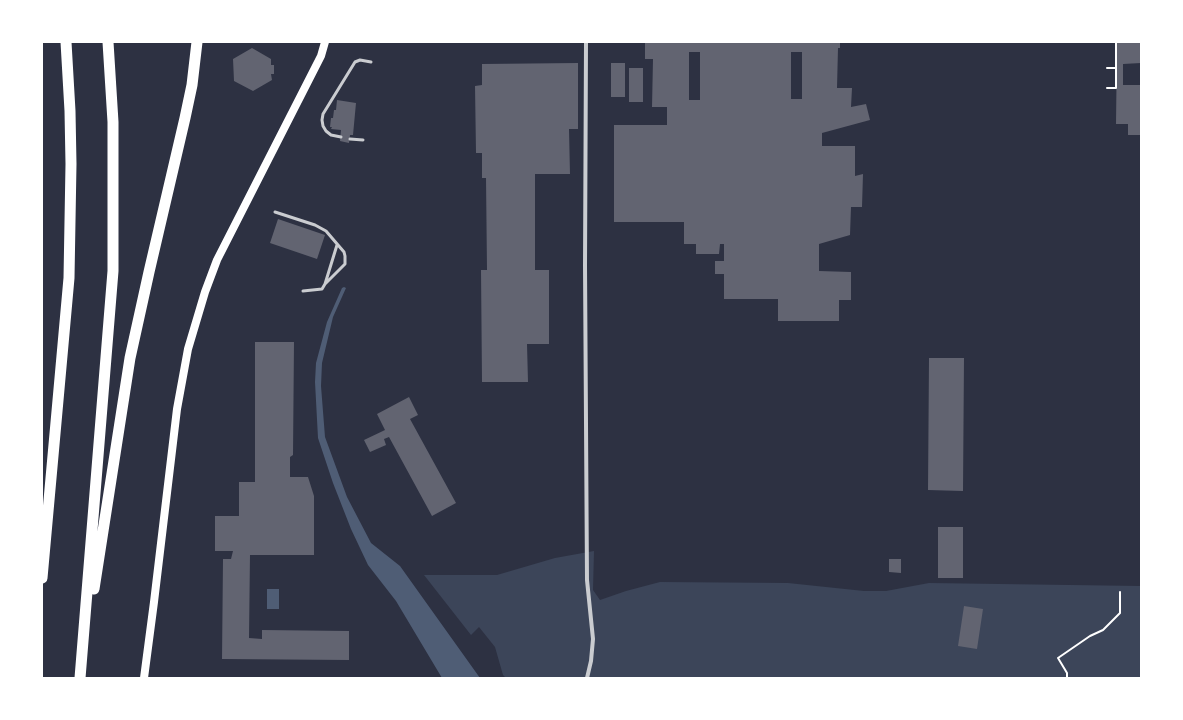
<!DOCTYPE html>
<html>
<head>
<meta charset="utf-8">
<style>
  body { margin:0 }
  #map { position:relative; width:1183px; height:720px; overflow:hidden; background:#2d3142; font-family:"Titillium Web",sans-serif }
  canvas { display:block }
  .frame { position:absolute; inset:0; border:43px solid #fff; pointer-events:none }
</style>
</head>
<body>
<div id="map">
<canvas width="1183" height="720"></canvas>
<div class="frame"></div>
</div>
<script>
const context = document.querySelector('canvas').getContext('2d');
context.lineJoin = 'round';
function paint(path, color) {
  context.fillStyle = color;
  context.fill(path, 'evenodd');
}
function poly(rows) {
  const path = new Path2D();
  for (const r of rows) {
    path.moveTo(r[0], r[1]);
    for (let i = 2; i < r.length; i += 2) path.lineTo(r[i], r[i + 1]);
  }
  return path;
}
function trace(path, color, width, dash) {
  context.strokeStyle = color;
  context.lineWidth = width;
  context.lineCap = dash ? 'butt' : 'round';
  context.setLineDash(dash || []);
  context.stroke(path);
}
const green = poly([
  [594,551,593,590,600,600,626,591,660,582,788,583,864,591,886,591,929,583,1141,586,1141,678,506,678,503,675,495,647,479,627,471,635,424,575,497,575,555,558]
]);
const water = poly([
  [344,287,346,288,333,317,322,363,321,386,325,437,347,497,371,543,400,566,480,678,442,678,396,601,368,565,351,529,333,483,318,438,315,382,316,363,327,322,342,288],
  [267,589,279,589,279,609,267,609]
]);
const building = poly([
  [645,42,840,42,840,48,838,48,837,88,852,88,851,107,866,104,870,120,822,133,822,146,855,146,855,176,863,174,862,207,851,207,850,235,819,244,819,271,851,272,851,300,839,300,839,321,778,321,778,299,724,299,724,274,715,274,715,261,724,261,724,244,720,244,719,254,696,254,696,244,684,244,684,222,614,222,614,125,667,125,667,107,652,107,653,59,645,59],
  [689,52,700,52,700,100,689,100],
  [791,52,802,52,802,99,791,99],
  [1117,42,1141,42,1141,63,1123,64,1123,85,1141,85,1141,135,1128,135,1128,124,1116,124],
  [252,48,271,59,271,65,274,65,274,74,271,74,272,80,253,91,234,81,233,59],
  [578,63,578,129,569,129,570,174,535,174,535,270,549,270,549,344,527,344,528,382,482,382,481,270,487,270,486,178,482,178,482,153,476,153,475,86,482,85,482,64],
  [611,63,625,63,625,97,611,97],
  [629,68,643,68,643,102,629,102],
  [337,100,356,103,353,135,350,135,349,143,340,141,341,130,331,129,332,127,330,127,331,118,333,118,334,110,336,110],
  [278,219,325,235,317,259,270,243],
  [255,342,294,342,293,455,290,457,290,477,308,477,314,496,314,555,250,555,249,638,262,639,262,630,349,631,349,660,222,659,223,559,231,559,233,551,215,551,215,516,239,516,239,482,255,482],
  [929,358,964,358,963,491,928,490],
  [409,397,418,415,410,419,456,503,432,516,389,437,384,439,386,445,370,452,364,440,385,430,377,414],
  [938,527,963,527,963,578,938,578],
  [889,559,901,559,901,573,889,572],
  [964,606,983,609,977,649,958,646]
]);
const path = poly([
  [1107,68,1116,68,1116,42],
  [1107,88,1116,88,1116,68],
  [1067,678,1067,673,1058,658,1090,636,1103,630,1120,613,1120,592]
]);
const service = poly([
  [341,137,331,135,326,131,323,126,322,120,323,114,355,62,360,60,371,62],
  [350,139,363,140],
  [275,212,315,225,326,231,344,252,345,256,345,264,325,284],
  [303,291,322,289,325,284,337,245]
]);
const minor = poly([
  [586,42,585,265,587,580,593,639,591,661,587,678]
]);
const secondary = poly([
  [144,678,154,602,177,409,188,349,205,292,217,260,321,56,325,42]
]);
const motorway = poly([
  [42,578,69,278,71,164,70,111,66,42],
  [94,589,130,358,149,272,185,118,192,85,197,42],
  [80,678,113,271,113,122,108,42]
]);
paint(green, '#3c4559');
paint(water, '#4f5d75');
paint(building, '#626471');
trace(path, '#fff', 2);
trace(service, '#caccd0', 3);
trace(minor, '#caccd0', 4);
trace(secondary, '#fff', 8);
trace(motorway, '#fff', 11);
</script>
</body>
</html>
